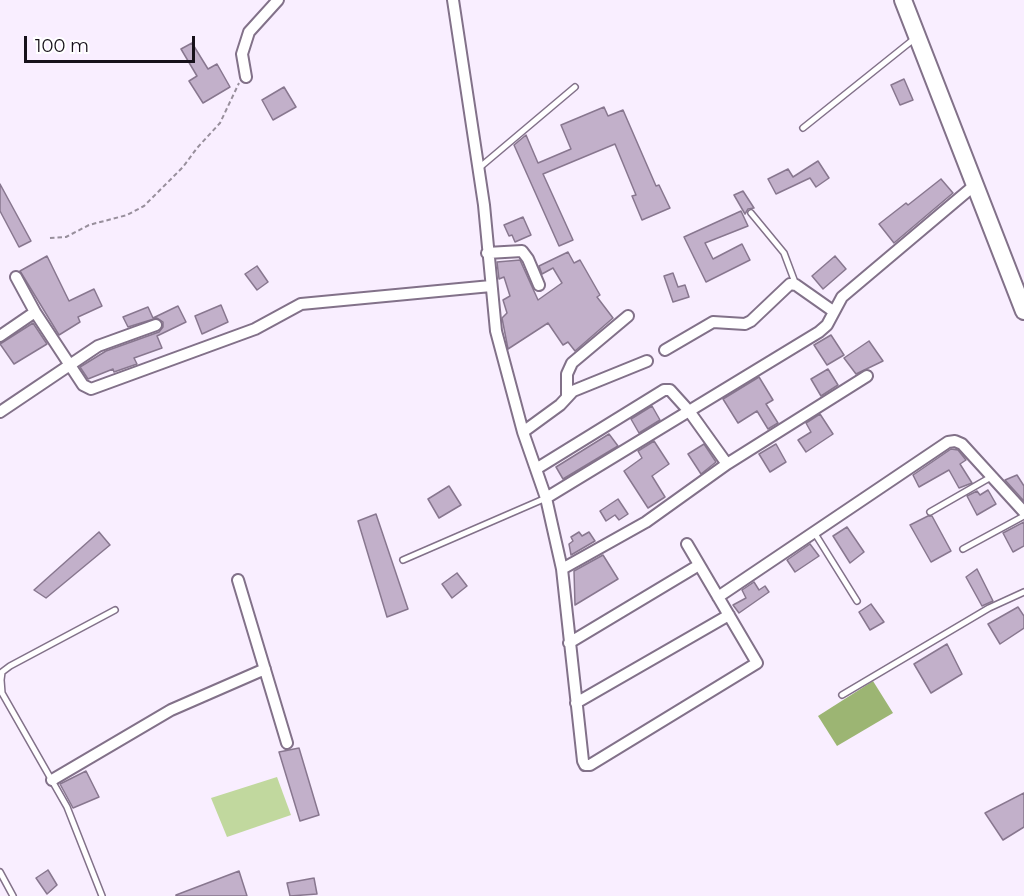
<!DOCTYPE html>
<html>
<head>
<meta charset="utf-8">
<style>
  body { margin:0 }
  #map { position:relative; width:1024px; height:896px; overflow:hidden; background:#f9eeff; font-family:Montserrat,sans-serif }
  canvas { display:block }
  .scale { position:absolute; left:24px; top:36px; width:171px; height:27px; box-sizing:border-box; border:3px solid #17111a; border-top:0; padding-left:8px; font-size:18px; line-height:21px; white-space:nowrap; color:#17111a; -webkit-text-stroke:4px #fff; paint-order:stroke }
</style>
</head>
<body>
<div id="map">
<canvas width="1024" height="896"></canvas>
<div class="scale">100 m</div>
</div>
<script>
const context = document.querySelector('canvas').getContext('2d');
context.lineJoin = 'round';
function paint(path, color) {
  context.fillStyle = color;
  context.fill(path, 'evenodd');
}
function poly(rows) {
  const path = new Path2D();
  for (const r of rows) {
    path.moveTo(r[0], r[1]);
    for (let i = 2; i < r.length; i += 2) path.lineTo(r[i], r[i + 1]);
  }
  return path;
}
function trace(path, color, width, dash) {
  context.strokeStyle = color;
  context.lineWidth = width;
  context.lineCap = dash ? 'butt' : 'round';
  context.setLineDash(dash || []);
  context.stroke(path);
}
const green = poly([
  [277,777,291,815,227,837,211,798]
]);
const water = poly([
  [873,681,893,713,837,746,818,716]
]);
const building = poly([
  [192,43,208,69,217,64,230,87,203,103,189,81,197,76,181,49,192,43],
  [904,79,913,100,900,105,891,85,904,79],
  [284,87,296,107,273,120,262,100,284,87],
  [604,107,608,116,623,110,656,186,659,185,670,208,642,220,632,196,636,195,615,144,543,174,573,240,559,246,514,145,526,135,538,163,571,149,561,125,604,107],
  [818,161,829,178,816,187,810,178,776,194,768,179,788,169,793,177,818,161],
  [941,179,953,193,894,243,879,224,906,203,908,205,941,179],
  [0,184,31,241,19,247,0,211,0,184],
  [743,191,754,208,748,209,745,214,734,195,743,191],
  [741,211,748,226,705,243,713,259,742,244,750,260,706,282,684,237,741,211],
  [523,217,531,235,515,242,512,235,509,236,504,225,523,217],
  [568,252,574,263,580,260,600,295,597,297,613,318,575,351,568,342,563,345,548,323,508,349,502,318,507,313,503,300,510,296,504,277,499,279,497,262,520,260,538,300,562,283,553,268,542,274,539,266,568,252],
  [47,256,69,301,94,289,102,306,78,317,80,322,59,335,20,271,47,256],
  [835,256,846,269,823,289,812,276,835,256],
  [257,266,268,282,257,290,245,274,257,266],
  [673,273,678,287,685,285,689,297,673,302,664,276,673,273],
  [221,305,228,322,202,334,195,316,221,305],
  [178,306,186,322,157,336,162,348,134,358,137,364,114,372,113,369,88,379,80,367,106,351,159,332,163,327,163,322,157,318,128,327,123,317,148,307,153,318,178,306],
  [33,323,47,344,14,364,0,344,33,323],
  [831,335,844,355,827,365,814,345,831,335],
  [869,341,883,361,856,374,844,358,869,341],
  [828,369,838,385,821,396,811,379,828,369],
  [759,377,773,400,766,404,778,423,768,429,757,411,738,423,723,399,759,377],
  [652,406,660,420,639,433,631,419,652,406],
  [820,414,833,434,806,452,798,440,811,432,806,423,820,414],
  [609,434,618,446,563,479,556,467,609,434],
  [654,441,669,464,652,476,665,497,648,508,624,471,642,458,638,451,654,441],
  [704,444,716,462,701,474,688,454,704,444],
  [776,444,786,462,770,472,759,454,776,444],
  [951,449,958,450,966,460,960,464,972,483,959,488,949,470,919,487,913,475,951,449],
  [1017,475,1024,486,1024,501,1005,480,1017,475],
  [449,486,461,505,439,518,428,499,449,486],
  [988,490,996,504,977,515,967,496,977,491,980,495,988,490],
  [618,499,628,514,619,520,615,515,606,521,600,511,618,499],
  [376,514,408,609,387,617,358,521,376,514],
  [928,516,932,516,951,551,931,562,910,525,928,516],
  [1024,522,1024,546,1013,552,1003,533,1024,522],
  [847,527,864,552,850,563,833,536,847,527],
  [99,532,110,545,46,598,34,590,99,532],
  [579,532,582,536,589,532,595,541,571,555,569,544,573,541,571,537,579,532],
  [810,544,819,556,795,572,787,560,810,544],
  [603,555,618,579,575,605,574,571,603,555],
  [977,569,993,601,982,606,966,577,977,569],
  [457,573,467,586,452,598,442,584,457,573],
  [754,582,759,590,765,586,769,592,739,613,733,605,746,598,742,590,754,582],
  [871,604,884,622,870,630,859,612,871,604],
  [1018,607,1024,616,1024,628,1000,644,988,624,1018,607],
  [947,644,962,674,931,693,914,664,947,644],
  [299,748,319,815,300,821,279,752,299,748],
  [86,771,99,797,73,808,60,784,86,771],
  [1024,793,1024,827,1003,840,985,813,1024,793],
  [48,870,57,885,47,894,36,878,48,870],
  [239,871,247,896,176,896,176,895,239,871],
  [314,878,317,894,290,896,287,883,314,878]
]);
const path = poly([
  [50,238,66,237,89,225,127,215,144,206,183,167,197,148,220,123,239,83]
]);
const lane = poly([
  [803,128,914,39],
  [479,168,575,87],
  [751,213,784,253,796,285],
  [930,512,991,477],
  [814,532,857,601],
  [963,549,1024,516],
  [403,560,546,498],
  [842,695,989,608,1024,592],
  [0,872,13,896],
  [102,896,67,807,2,693,1,680,2,672,10,666,115,610]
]);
const street = poly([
  [453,0,484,205,496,331,523,432,546,498,819,332,827,325,842,297,976,184],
  [246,77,242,54,249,32,278,0],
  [487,253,522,251,528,259,539,285],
  [16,277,35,312],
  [0,336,35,312,83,385,91,389,255,329,301,304,491,286],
  [665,350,713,322,745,324,751,321,790,284,796,285,833,311],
  [567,396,567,374,572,363,628,316],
  [0,412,98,346,156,325],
  [523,432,560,405,573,391,647,361],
  [536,469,664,390,670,390,689,411,727,464],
  [546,498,562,569,583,761,585,765,590,765,757,663,687,544],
  [562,569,646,522,727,464,867,376],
  [238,580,287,743],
  [718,597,948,442,955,441,962,444,1024,512],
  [569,643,699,565],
  [576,703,729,615],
  [52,780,171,710,265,669]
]);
const primary = poly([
  [903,0,1024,311]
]);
paint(green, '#c1d89e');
paint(water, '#9cb573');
paint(building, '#c2b0ca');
trace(building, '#88778f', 1.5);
trace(lane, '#827189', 8);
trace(street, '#827189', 14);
trace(primary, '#827189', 20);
trace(path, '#988f9c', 2, [4.5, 3]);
trace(lane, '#fff', 5);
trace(street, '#fff', 10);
trace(primary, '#fff', 16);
</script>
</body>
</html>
